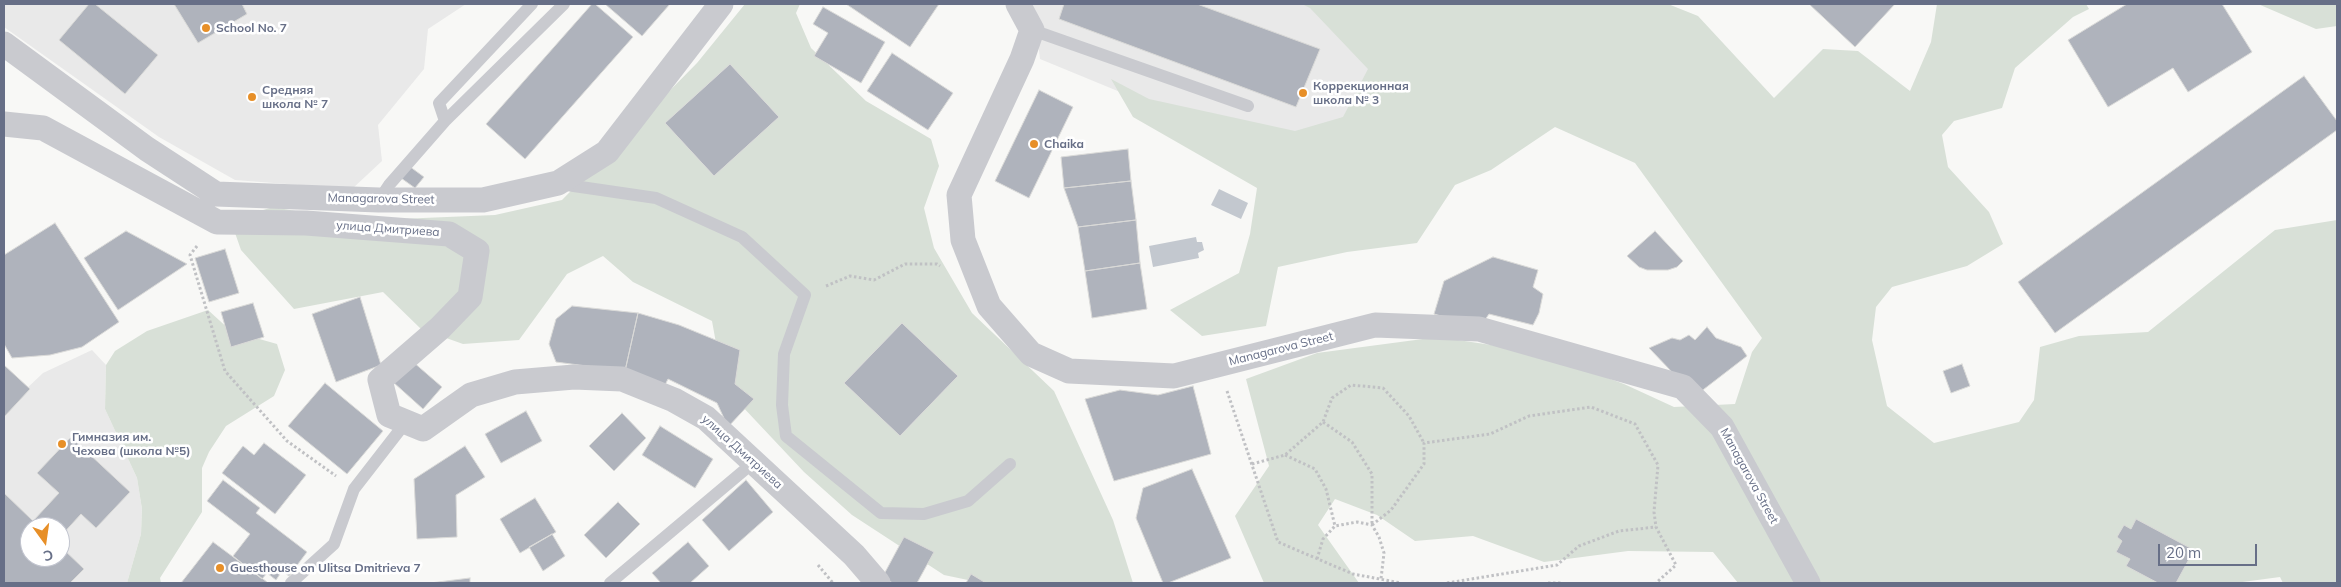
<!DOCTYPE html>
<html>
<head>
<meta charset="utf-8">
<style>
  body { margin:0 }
  #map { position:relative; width:2341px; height:587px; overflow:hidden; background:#f8f8f6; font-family:Mulish,sans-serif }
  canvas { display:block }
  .frame { position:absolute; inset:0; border:5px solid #676f87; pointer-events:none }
  .north { position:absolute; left:20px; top:517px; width:50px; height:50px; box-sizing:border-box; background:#fff; border:1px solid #c2c5cf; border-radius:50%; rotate:166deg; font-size:14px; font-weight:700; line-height:20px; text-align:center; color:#676f87 }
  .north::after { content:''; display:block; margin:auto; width:18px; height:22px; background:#e78f28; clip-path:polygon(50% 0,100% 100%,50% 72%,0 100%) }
  .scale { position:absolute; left:2158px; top:544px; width:99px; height:22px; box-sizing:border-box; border:2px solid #676f87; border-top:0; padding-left:6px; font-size:15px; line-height:18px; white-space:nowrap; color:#676f87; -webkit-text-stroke:4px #fff; paint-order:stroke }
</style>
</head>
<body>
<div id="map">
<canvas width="2341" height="587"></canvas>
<div class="frame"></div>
<div class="north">С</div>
<div class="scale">20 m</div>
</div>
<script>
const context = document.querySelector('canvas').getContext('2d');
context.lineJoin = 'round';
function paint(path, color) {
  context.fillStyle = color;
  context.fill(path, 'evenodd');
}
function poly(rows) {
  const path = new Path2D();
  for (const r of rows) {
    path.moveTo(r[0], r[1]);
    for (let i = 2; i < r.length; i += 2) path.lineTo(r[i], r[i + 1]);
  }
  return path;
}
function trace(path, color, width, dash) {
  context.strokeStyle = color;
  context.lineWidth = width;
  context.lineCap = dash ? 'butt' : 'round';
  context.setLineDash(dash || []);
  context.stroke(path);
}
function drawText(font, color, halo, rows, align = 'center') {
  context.font = font + ' Mulish,sans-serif';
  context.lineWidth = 5;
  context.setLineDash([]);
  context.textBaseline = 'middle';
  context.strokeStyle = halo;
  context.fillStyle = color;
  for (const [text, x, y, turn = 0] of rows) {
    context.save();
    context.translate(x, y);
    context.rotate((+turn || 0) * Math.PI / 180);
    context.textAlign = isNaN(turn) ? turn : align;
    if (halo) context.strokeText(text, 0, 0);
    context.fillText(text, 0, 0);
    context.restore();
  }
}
const built = poly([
  [4,4,466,4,428,29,424,69,378,125,382,161,352,189,235,180,159,137,4,27],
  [1029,4,1580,4,1381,161,1205,127,1040,59,1035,14],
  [92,350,106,365,105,409,137,478,142,509,141,534,127,583,4,583,4,410,43,373],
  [30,527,60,527,60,557,30,557]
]);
const green = poly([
  [745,4,800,4,796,13,811,48,866,101,931,139,939,166,924,208,934,248,972,313,1054,391,1113,520,1133,583,975,583,968,580,944,575,852,515,804,472,724,387,712,321,633,282,603,256,567,274,519,340,463,344,421,329,383,292,294,309,241,250,234,230,250,214,273,207,351,221,495,215,562,200,697,63],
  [730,64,779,117,714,176,665,123],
  [902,323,958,376,900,436,844,383],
  [1302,4,1668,4,1698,16,1774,98,1823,49,1858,51,1910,91,1931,42,1937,4,2086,4,2089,9,2073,17,2015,68,2002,108,1954,121,1942,135,1948,167,1989,212,2003,244,1967,266,1892,287,1876,307,1872,340,1887,406,1934,443,2019,422,2034,400,2040,347,2079,336,2148,332,2275,230,2337,220,2337,583,2283,583,2280,577,2235,583,1738,583,1713,552,1628,551,1544,562,1473,536,1415,541,1377,515,1335,499,1318,525,1359,583,1264,583,1235,516,1269,466,1246,379,1317,353,1438,337,1538,352,1624,384,1674,407,1735,404,1752,352,1762,338,1635,163,1555,127,1491,170,1455,185,1417,243,1347,252,1278,267,1266,326,1202,336,1170,310,1239,273,1250,234,1257,188,1133,117,1111,79,1149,99,1295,131,1343,117,1368,69,1310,8],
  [2258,4,2337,4,2337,26,2316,29],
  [208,310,231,331,277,344,285,370,274,396,226,426,209,452,202,468,202,512,160,578,161,583,127,583,141,534,142,509,137,478,105,409,106,365,115,351,147,331]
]);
const water = poly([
  [1219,189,1248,203,1241,219,1211,205],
  [1196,237,1197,242,1202,242,1204,250,1198,253,1199,258,1153,267,1149,246]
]);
const building = poly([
  [89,4,95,4,158,55,125,94,59,40,89,4],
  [174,4,242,4,247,14,198,43,174,4],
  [592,4,595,4,633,37,525,159,486,124,592,4],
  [605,4,670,4,642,36,605,4],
  [846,4,939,4,910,47,846,4],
  [1064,4,1197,4,1320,49,1296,107,1059,19,1064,4],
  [1809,4,1895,4,1855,47,1809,4],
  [2127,4,2222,4,2252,52,2188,92,2173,68,2108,107,2068,40,2127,4],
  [823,7,885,42,861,83,814,56,828,33,813,24,823,7],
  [892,53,953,93,928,130,867,91,892,53],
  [730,64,779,117,714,176,665,123,730,64],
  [2304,76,2337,121,2337,130,2055,333,2018,282,2304,76],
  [1039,90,1073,107,1029,198,995,181,1039,90],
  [1128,149,1131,181,1064,188,1061,157,1128,149],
  [409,166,424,177,415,188,401,178,409,166],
  [1131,181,1136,220,1078,227,1064,188,1131,181],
  [1136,220,1140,263,1085,271,1078,227,1136,220],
  [55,223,119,322,82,347,50,355,12,358,4,344,4,255,55,223],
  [126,231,187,264,118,310,84,258,126,231],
  [1655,231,1683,261,1677,267,1668,270,1647,270,1639,267,1627,256,1655,231],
  [225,249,239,293,209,302,195,258,225,249],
  [1493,257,1538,270,1533,287,1543,294,1539,313,1533,325,1489,314,1480,327,1434,314,1444,281,1493,257],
  [1140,263,1147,309,1092,318,1085,271,1140,263],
  [360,297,381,365,336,382,312,314,360,297],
  [253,303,264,337,231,347,221,312,253,303],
  [572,306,638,313,625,371,556,362,549,344,556,319,572,306],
  [638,313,679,325,740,350,735,384,754,399,728,427,717,403,668,379,664,387,625,371,638,313],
  [902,323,958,376,900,436,844,383,902,323],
  [1707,327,1716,338,1741,347,1747,356,1695,396,1649,348,1672,338,1680,340,1689,335,1695,340,1707,327],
  [412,361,442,387,423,409,393,382,412,361],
  [1962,364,1970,386,1951,393,1943,371,1962,364],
  [4,365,30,389,4,417,4,365],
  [325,383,383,431,347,474,288,426,325,383],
  [1193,386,1211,454,1114,481,1085,399,1120,390,1158,395,1193,386],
  [526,411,542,441,501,463,485,434,526,411],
  [622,413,646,438,614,471,589,446,622,413],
  [660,426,713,459,695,488,642,455,660,426],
  [71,437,130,492,96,528,81,514,60,537,60,527,30,527,30,557,60,557,60,546,84,569,70,583,4,583,4,493,33,521,59,493,37,473,71,437],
  [264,443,306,475,275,514,222,473,243,446,254,455,264,443],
  [465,446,485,477,456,495,457,537,417,539,414,479,465,446],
  [1192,469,1231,558,1168,583,1163,583,1136,518,1143,488,1192,469],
  [223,480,260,508,256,513,307,552,289,576,282,571,276,580,267,573,262,579,233,556,250,534,207,501,223,480],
  [746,480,773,512,729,551,702,520,746,480],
  [535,498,556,532,520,553,500,519,535,498],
  [618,502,640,524,606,558,584,535,618,502],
  [2136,519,2194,550,2176,583,2158,583,2126,566,2130,559,2116,552,2122,541,2117,537,2124,525,2131,529,2136,519],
  [552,534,565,556,543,571,529,547,552,534],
  [904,537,934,552,917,583,893,583,882,578,904,537],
  [213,542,267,582,266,583,181,583,213,542],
  [688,542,709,566,690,583,661,583,652,573,688,542],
  [971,574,986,583,966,583,971,574],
  [470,578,470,583,430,583,470,578]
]);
const path = poly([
  [197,246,190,255,225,371,287,441,336,476],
  [826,286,850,276,874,280,905,264,937,264,940,266],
  [1227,391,1278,542,1353,574,1401,583],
  [1323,422,1352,442,1372,474,1372,524],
  [1285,455,1315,469,1326,489,1335,526],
  [1252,464,1285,455,1323,422,1332,398,1351,385,1383,388,1409,416,1424,443],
  [1372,525,1391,510,1424,464,1424,443,1490,434,1529,416,1591,407,1635,424,1658,465,1654,512,1656,527,1676,565,1656,583],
  [1317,559,1323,539,1335,526,1357,522,1372,525,1379,537,1384,553,1381,579],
  [818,565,833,583],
  [1447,583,1557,565,1579,546,1619,531,1656,527],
  [1548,583,1561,583]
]);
const service = poly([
  [1032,30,1248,106],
  [445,121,439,103,532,4],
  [560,184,656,198,742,237,805,295,784,354,782,405,786,436,881,513,924,514,968,501,1010,464],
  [379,200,389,185,445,121,564,4],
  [291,583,334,544,354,489,406,422],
  [610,583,754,462]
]);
const minor = poly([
  [1018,4,1032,30,1022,59,959,195,963,240,989,306,1031,354,1069,371,1174,376,1375,325,1479,329,1683,387,1722,427,1808,583],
  [4,44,147,149,216,194,379,200,483,200,558,183,607,152,721,4],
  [4,124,43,128,217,222,306,223,449,234,477,251,470,297,440,328,380,380,389,415,423,429,471,395,515,382,574,377,622,379,674,400,706,418,854,555,878,583]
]);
const markers = [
  [206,28,5,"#e78f28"],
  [1303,93,5,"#e78f28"],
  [252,97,5,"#e78f28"],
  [1034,144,5,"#e78f28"],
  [62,444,5,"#e78f28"],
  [220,568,5,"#e78f28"]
];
const poiNames = [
  ["School No. 7",216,28],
  ["Коррекционная",1313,86],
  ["школа № 3",1313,100],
  ["Средняя",262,90],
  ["школа № 7",262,104],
  ["Chaika",1044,144],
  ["Гимназия им.",72,437],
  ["Чехова (школа №5)",72,451],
  ["Guesthouse on Ulitsa Dmitrieva 7",230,568]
];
const streetNames = [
  ["Managarova Street",381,199,1],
  ["улица Дмитриева",388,229,4],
  ["Managarova Street",1281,349,-14],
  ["улица Дмитриева",742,452,42],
  ["Managarova Street",1749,476,61]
];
paint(built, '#e9e9e9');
paint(green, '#d8e0d7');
paint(water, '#c3c8cf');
paint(building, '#afb3bc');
trace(building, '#dadad8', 1);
trace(path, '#c0c1c4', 3, [2.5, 2.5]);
trace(service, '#c9cacf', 12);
trace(minor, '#c9cacf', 25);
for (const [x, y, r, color] of markers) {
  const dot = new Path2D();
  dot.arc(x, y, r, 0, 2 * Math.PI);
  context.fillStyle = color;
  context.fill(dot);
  trace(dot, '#fff', 2);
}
drawText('bold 12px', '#676f87', '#fff', poiNames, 'left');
drawText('12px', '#676f87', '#fff', streetNames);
</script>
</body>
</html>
